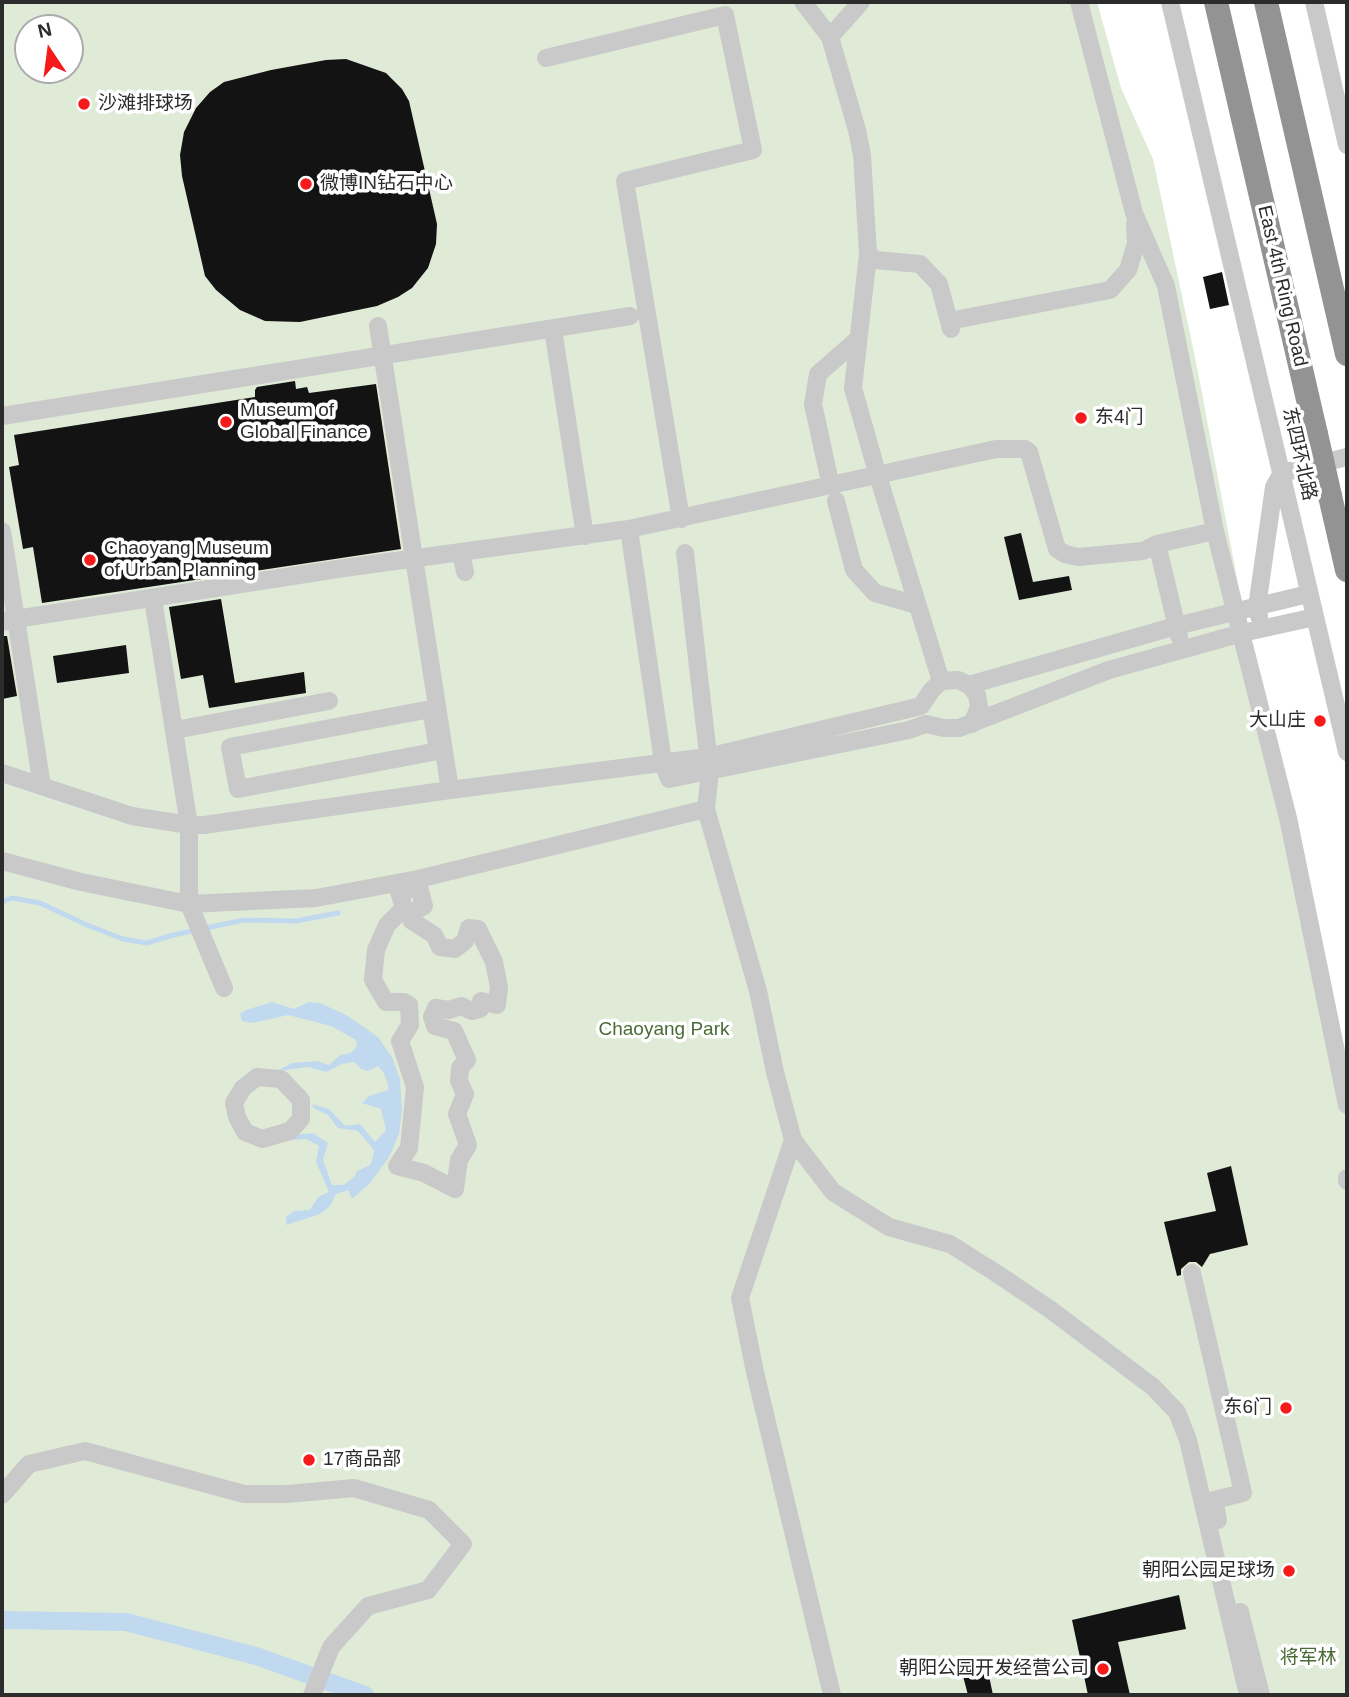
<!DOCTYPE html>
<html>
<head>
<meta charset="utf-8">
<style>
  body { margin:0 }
  #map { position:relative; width:1349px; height:1697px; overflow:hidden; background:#fff; font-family:Arial,sans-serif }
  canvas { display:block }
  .frame { position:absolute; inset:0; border:4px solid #2c2c2c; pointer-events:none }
  .north { position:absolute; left:14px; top:14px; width:70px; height:70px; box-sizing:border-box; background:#fff; border:2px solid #ababab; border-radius:50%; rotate:347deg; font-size:19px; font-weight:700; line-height:28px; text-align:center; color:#2c2c2c }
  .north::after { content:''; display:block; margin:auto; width:24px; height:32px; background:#f61b1a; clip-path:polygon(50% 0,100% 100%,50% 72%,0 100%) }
</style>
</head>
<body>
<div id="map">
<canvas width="1349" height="1697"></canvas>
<div class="frame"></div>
<div class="north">N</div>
</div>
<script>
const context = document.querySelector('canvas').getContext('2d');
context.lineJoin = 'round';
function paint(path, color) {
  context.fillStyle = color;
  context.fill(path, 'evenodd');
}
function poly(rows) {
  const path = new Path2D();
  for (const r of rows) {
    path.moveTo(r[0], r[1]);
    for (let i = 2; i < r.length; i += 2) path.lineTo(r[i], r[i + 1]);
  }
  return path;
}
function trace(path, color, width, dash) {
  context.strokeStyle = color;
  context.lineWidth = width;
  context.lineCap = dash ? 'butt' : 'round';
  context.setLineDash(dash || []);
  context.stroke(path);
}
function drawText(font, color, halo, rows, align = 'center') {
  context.font = font + ' Arial,"Noto Sans SC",sans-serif';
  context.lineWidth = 7;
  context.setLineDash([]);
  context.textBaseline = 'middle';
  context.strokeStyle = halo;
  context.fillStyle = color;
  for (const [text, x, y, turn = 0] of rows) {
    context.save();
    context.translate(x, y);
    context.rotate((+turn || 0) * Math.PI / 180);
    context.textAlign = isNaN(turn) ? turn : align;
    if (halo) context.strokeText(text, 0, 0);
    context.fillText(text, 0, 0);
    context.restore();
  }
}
const green = poly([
  [2,2,1097,2,1121,88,1153,159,1197,367,1243,610,1321,936,1347,1061,1347,1695,2,1695],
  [28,28,70,28,70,70,28,70]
]);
const water = poly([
  [272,1002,294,1009,309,1002,320,1003,348,1016,378,1037,392,1057,400,1079,402,1109,399,1134,389,1157,370,1183,352,1199,348,1190,336,1194,330,1206,320,1214,286,1225,286,1217,294,1211,310,1210,318,1197,329,1192,316,1162,319,1146,306,1139,290,1140,294,1135,313,1133,328,1143,323,1160,332,1185,344,1185,355,1176,357,1171,370,1165,373,1157,374,1150,358,1131,338,1128,328,1115,313,1108,312,1104,329,1109,345,1126,360,1124,375,1142,386,1130,381,1109,362,1103,369,1096,388,1090,388,1084,383,1072,378,1066,368,1071,361,1069,354,1062,342,1064,326,1072,309,1067,277,1071,292,1063,317,1061,329,1065,340,1055,351,1053,357,1046,356,1040,331,1026,288,1015,253,1023,242,1021,240,1014,246,1010]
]);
const stream = poly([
  [2,902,12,898,40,903,87,925,123,939,147,943,173,935,244,920,296,921,338,913]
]);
const canal = poly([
  [2,1620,126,1622,256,1656,365,1695]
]);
const building = poly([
  [346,59,386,73,402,89,409,101,437,224,436,244,428,268,412,288,398,297,377,306,300,322,265,321,240,310,216,290,205,276,182,176,180,155,184,132,196,108,210,92,224,82,271,70,326,60],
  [1222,272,1229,305,1210,309,1203,277],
  [295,381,296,389,307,387,309,393,376,384,401,549,42,603,33,547,23,549,9,467,19,465,14,435,255,397,255,390,257,387],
  [1021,533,1033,582,1069,576,1072,590,1019,600,1004,537],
  [221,599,235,683,304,672,306,693,209,708,203,675,181,679,169,607],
  [2,636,7,636,17,696,2,699],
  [126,645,129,673,57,683,53,656],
  [1231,1166,1248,1245,1210,1254,1202,1267,1196,1262,1189,1262,1181,1269,1181,1275,1177,1276,1164,1222,1216,1211,1207,1173],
  [1179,1595,1186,1629,1118,1642,1130,1695,1088,1695,1072,1620],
  [988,1671,993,1695,968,1695,963,1676]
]);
const minor = poly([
  [803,2,830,37,857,130,862,155,868,254,853,388,878,476,941,681],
  [1079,2,1134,213,1166,286,1215,531,1288,818,1347,1105],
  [1170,2,1347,752],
  [1314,2,1347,145],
  [830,37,861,2],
  [546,58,725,15,753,150,625,181,681,519],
  [868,254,875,260,920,264,939,284,951,329],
  [949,321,1110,290,1128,270,1136,244,1135,224],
  [378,326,450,790],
  [553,329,585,536],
  [2,416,630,316],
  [828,473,813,404,818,374,858,339],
  [836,501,854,570,875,593,917,605],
  [629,529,663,762,669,779,909,730,926,724,944,728,959,728,1109,670,1242,633,1315,617],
  [2,531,16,619,344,568,629,529,996,449,1025,449,1029,452,1057,549,1065,554,1078,557,1143,551,1157,544,1215,531],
  [1157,544,1179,636],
  [461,553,465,572],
  [685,553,710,772,706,809,758,991,775,1072,793,1140,833,1192,889,1227,950,1244,996,1273,1051,1310,1153,1387,1177,1412,1188,1440,1248,1695],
  [153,599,189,825,189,904,224,988],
  [1259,616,1257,607,1274,487,1282,473,1347,457],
  [2,622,16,619,42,786],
  [969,685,977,695,979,707,972,724],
  [431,709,438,751,238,789,230,747,431,709],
  [175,730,329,701],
  [2,773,132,816,189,825,204,825,450,790,707,757,921,706,931,691,941,681,958,680,969,685,1176,626,1308,594],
  [2,861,81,882,189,904,316,898,418,879,706,809],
  [419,887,424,906,415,911,412,921,434,935,440,947,455,949,465,941,469,928,478,929,494,962,499,987,497,1005,481,1001,480,1009,472,1011,461,1006,449,1010,436,1008,432,1017,435,1026,454,1031,467,1060,460,1068,459,1081,465,1094,457,1114,468,1145,459,1160,455,1189,424,1173,397,1166,409,1148,415,1087,400,1041,410,1025,409,1005,404,1002,386,1002,373,980,376,950,387,925,404,908,399,892,419,887],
  [257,1077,281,1079,301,1100,301,1119,290,1131,262,1139,245,1132,237,1117,234,1103,243,1088,257,1077],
  [793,1140,740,1298,755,1372,832,1695],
  [1347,1178,1347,1181],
  [1192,1273,1243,1493,1214,1500,1218,1520],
  [2,1495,29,1464,85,1451,244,1494,287,1494,354,1488,429,1510,463,1544,428,1590,368,1606,331,1647,312,1695],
  [1240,1612,1261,1695]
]);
const highway = poly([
  [1216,2,1316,434],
  [1266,2,1347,354],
  [1330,496,1347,570]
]);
const highwayBridge = poly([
  [1316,434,1330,496]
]);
const markers = [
  [84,104,7,"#f61b1a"],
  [306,184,7,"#f61b1a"],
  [1081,418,7,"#f61b1a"],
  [226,422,7,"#f61b1a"],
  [90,560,7,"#f61b1a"],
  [1320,721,7,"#f61b1a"],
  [1286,1408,7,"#f61b1a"],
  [309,1460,7,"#f61b1a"],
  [1289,1571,7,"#f61b1a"],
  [1103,1669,7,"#f61b1a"]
];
const poiNames = [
  ["沙滩排球场",98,104],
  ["微博IN钻石中心",320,184],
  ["Museum of",240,411],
  ["Global Finance",240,433],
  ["东4门",1095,418],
  ["Chaoyang Museum",104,549],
  ["of Urban Planning",104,571],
  ["大山庄",1306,721,"right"],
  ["东6门",1272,1408,"right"],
  ["17商品部",323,1460],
  ["朝阳公园足球场",1275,1571,"right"],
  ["朝阳公园开发经营公司",1089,1669,"right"]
];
const streetNames = [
  ["East 4th Ring Road",1282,286,77],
  ["东四环北路",1299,454,77]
];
const parkNames = [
  ["Chaoyang Park",664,1030],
  ["将军林",1308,1658]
];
paint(green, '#e0ebd7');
paint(water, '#c0d9ee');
trace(stream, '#c0d9ee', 5);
trace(canal, '#c0d9ee', 18);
paint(building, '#131313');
trace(minor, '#c9c9c9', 18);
trace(highway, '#939393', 24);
trace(highwayBridge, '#939393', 24);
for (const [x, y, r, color] of markers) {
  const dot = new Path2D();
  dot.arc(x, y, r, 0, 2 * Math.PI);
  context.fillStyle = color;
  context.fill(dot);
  trace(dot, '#fff', 2.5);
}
drawText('19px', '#2c2c2c', '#fff', poiNames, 'left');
drawText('19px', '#2c2c2c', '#fff', streetNames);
drawText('19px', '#4a6b35', '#fff', parkNames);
</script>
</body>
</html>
